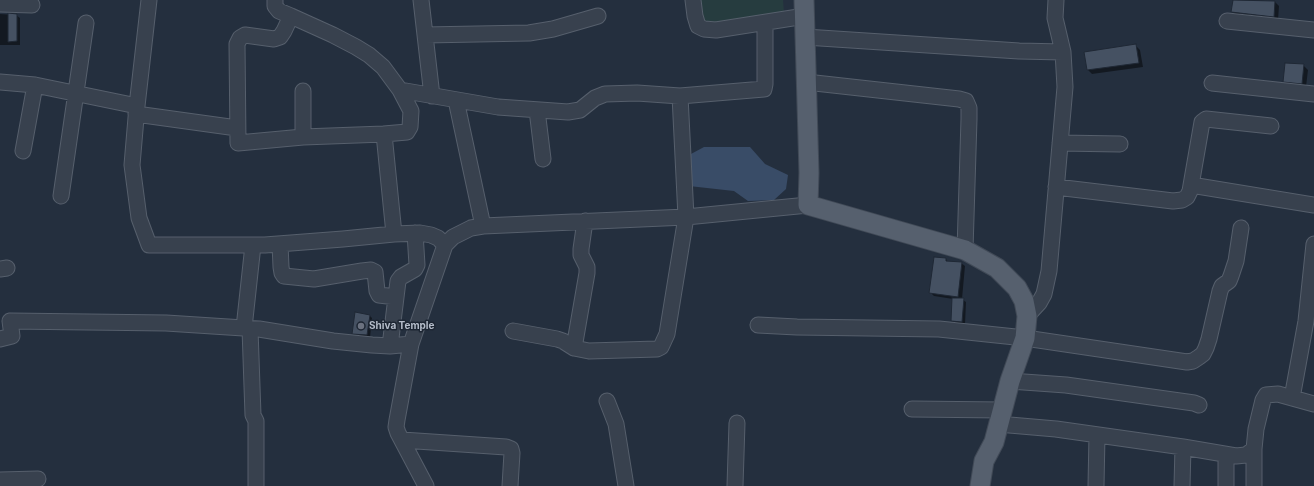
<!DOCTYPE html>
<html>
<head>
<meta charset="utf-8">
<style>
  body { margin:0 }
  canvas { display:block; background:#242f3e }
</style>
</head>
<body>
<canvas width="1314" height="486"></canvas>
<script>
const context = document.querySelector('canvas').getContext('2d');
context.lineJoin = 'round';
function paint(path, color) {
  context.fillStyle = color;
  context.fill(path, 'evenodd');
}
function poly(rows) {
  const path = new Path2D();
  for (const r of rows) {
    path.moveTo(r[0], r[1]);
    for (let i = 2; i < r.length; i += 2) path.lineTo(r[i], r[i + 1]);
  }
  return path;
}
function trace(path, color, width, dash) {
  context.strokeStyle = color;
  context.lineWidth = width;
  context.lineCap = dash ? 'butt' : 'round';
  context.setLineDash(dash || []);
  context.stroke(path);
}
function drawText(font, color, halo, rows, align = 'center') {
  context.font = font + ' Inter,sans-serif';
  context.lineWidth = 3;
  context.setLineDash([]);
  context.textBaseline = 'middle';
  context.strokeStyle = halo;
  context.fillStyle = color;
  for (const [text, x, y, turn = 0] of rows) {
    context.save();
    context.translate(x, y);
    context.rotate((+turn || 0) * Math.PI / 180);
    context.textAlign = isNaN(turn) ? turn : align;
    if (halo) context.strokeText(text, 0, 0);
    context.fillText(text, 0, 0);
    context.restore();
  }
}
const green = poly([
  [699,0,783,0,784,13,720,24,702,20]
]);
const water = poly([
  [704,147,750,147,765,164,788,175,786,189,774,200,748,201,734,191,689,186,691,154]
]);
const shadow = poly([
  [1234,0,1257,0,1275,2,1279,6,1278,21,1237,16,1232,12],
  [0,14,16,15,20,18,20,45,0,45],
  [1136,46,1140,50,1143,67,1092,74,1088,70],
  [1303,65,1308,70,1306,87,1289,86,1284,81],
  [946,259,948,262,961,263,965,266,962,299,966,302,965,325,954,323,952,321,953,299,934,296,931,293],
  [370,316,372,318,370,338,355,336,353,334]
]);
const building = poly([
  [1233,0,1275,1,1274,17,1231,12,1233,0],
  [8,13,17,14,17,41,8,42,8,13],
  [1136,44,1139,63,1087,70,1084,52,1136,44],
  [1285,63,1304,64,1302,84,1283,82,1285,63],
  [934,257,946,258,946,261,962,262,958,297,929,293,934,257],
  [952,298,964,298,962,322,951,321,952,298],
  [355,312,370,315,367,335,352,334,355,312]
]);
const minor = poly([
  [149,0,137,106,132,165,139,218,149,245,265,245,343,239,394,234,420,233,431,235,438,238,445,245],
  [275,0,275,6,279,11,291,16,333,35,356,47,369,55,383,67,400,90,411,111,410,127,407,132,384,134,303,137,238,143,237,44,240,38,245,35,274,39,280,37,284,31,291,16],
  [421,0,432,96],
  [693,0,695,16,698,26,704,29,716,30,805,16],
  [0,4,32,5],
  [1227,21,1314,30],
  [425,35,529,33,553,29,598,16],
  [805,37,1019,51,1063,52],
  [0,82,35,85,137,106],
  [806,82,959,99,966,101,969,108,969,119,965,250],
  [1212,83,1314,94],
  [400,90,498,107,568,112,580,110,595,98,605,94,637,93,680,96,764,89,765,84,765,23],
  [303,91,303,137],
  [456,100,483,226],
  [537,110,543,159],
  [136,114,237,128],
  [384,134,394,234],
  [1060,143,1120,144],
  [23,151,35,85],
  [1191,185,1314,205],
  [1056,187,1173,201,1182,200,1187,197,1190,191,1202,122,1206,119,1271,126],
  [61,196,86,23],
  [280,244,281,267,282,273,284,276,314,279,362,271,371,270,375,272,377,291,379,295,396,297],
  [0,269,7,268],
  [1027,316,1039,303,1044,294,1049,271,1065,87,1063,52,1055,18,1056,0],
  [758,325,797,327,939,329,1025,338,1187,362,1193,361,1199,357,1203,354,1206,348,1209,339,1220,291,1222,286,1229,281,1231,276,1236,261,1241,228],
  [244,328,253,245],
  [250,329,253,415,256,421,256,486],
  [513,331,557,339,563,341,574,348,589,351,657,349,661,347,667,334,686,217,680,96],
  [0,339,12,336,10,321,166,323,259,329,333,341,372,345,390,346,411,344],
  [390,346,398,281,401,277,415,269,417,265,415,233],
  [574,348,587,273,587,267,581,255,581,249,585,221],
  [1010,381,1066,385,1194,403,1199,405],
  [1292,398,1306,321,1314,244],
  [607,401,616,424,626,486],
  [912,409,1002,410],
  [998,424,1056,429,1183,447,1236,456,1246,455,1254,449,1256,429,1263,400,1266,395,1278,394,1314,404],
  [402,440,506,447,511,449,512,453,510,486],
  [1226,455,1226,486],
  [0,480,38,479],
  [426,486,398,433,396,427,397,420,411,344,445,245,453,237,471,228,483,226,686,217,808,205],
  [735,486,737,423],
  [1096,486,1097,435],
  [1182,486,1183,447],
  [1254,486,1254,449]
]);
const major = poly([
  [804,0,809,173,808,205,965,250,997,268,1017,288,1024,301,1027,316,1025,338,1010,381,994,442,984,461,980,486]
]);
const markers = [
  [361,326,4,"#6b7280"]
];
const poiNames = [
  ["Shiva Temple",369,326]
];
paint(green, '#263c3f');
paint(water, '#394c67');
paint(shadow, '#0007');
paint(building, '#455162');
trace(building, '#1f2835', 1);
trace(minor, '#565f6c', 17);
trace(major, '#414a57', 21);
trace(minor, '#38414e', 15);
trace(major, '#56606e', 19);
for (const [x, y, r, color] of markers) {
  const dot = new Path2D();
  dot.arc(x, y, r, 0, 2 * Math.PI);
  context.fillStyle = color;
  context.fill(dot);
  trace(dot, '#1d2633', 1.5);
}
drawText('bold 10px', '#b4bcc9', '#1d2633', poiNames, 'left');
</script>
</body>
</html>
